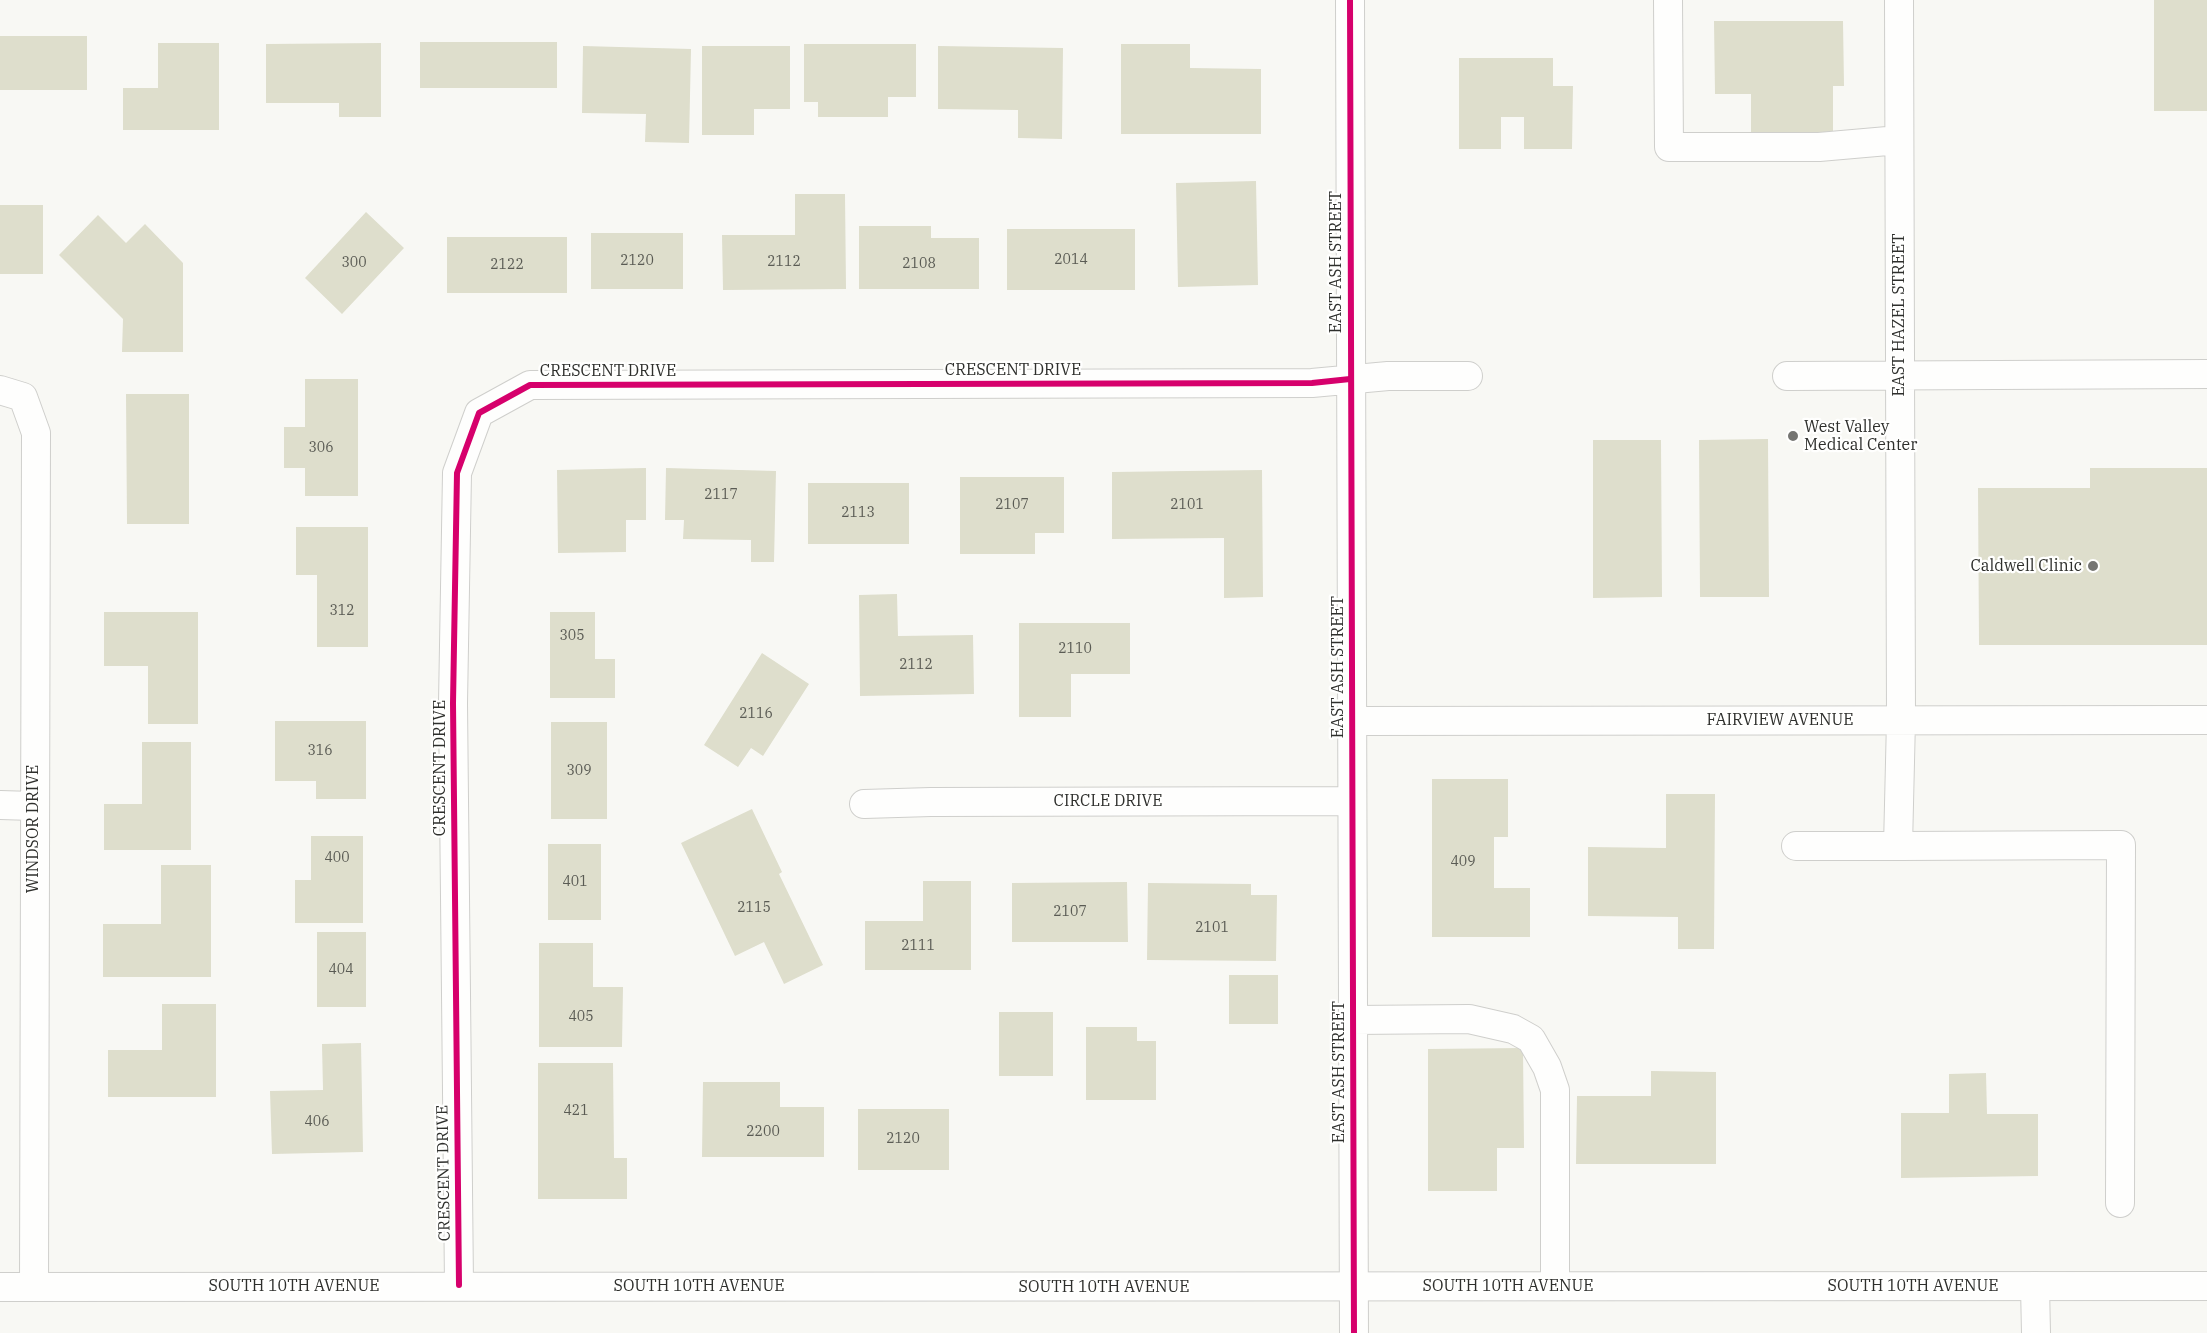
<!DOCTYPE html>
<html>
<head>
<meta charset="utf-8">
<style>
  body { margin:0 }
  canvas { display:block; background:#f8f8f4 }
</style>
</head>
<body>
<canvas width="2207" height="1333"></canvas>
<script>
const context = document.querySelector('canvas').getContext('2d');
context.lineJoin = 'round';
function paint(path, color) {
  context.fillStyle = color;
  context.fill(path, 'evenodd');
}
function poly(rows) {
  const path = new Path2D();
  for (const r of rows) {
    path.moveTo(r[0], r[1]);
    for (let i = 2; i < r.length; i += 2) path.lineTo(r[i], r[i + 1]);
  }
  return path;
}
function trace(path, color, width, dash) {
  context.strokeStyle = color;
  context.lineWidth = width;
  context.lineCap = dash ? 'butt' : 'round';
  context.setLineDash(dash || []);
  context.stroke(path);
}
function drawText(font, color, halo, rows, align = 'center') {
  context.font = font + ' "IBM Plex Serif",serif';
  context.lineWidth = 4.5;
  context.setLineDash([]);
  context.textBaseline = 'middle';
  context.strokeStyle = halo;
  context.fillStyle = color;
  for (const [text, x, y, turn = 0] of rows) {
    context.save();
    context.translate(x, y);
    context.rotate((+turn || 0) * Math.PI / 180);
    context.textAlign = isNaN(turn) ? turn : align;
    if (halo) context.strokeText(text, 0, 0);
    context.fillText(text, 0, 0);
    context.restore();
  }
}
const building = poly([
  [2154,0,2207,0,2207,111,2154,111],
  [1714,21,1843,21,1844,86,1833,86,1833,138,1751,138,1751,94,1715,94],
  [0,36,87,36,87,90,0,90],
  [420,42,557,42,557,88,420,88],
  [158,43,219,43,219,130,123,130,123,88,158,88],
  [381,43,381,117,339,117,339,103,266,103,266,44],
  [804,44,916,44,916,97,888,97,888,117,818,117,818,102,804,102],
  [1121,44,1190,44,1190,68,1261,69,1261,134,1121,134],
  [583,46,691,49,689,143,645,142,646,114,582,113],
  [702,46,790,46,790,109,754,109,754,135,702,135],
  [938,46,1063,48,1062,139,1018,138,1018,110,938,109],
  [1459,58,1553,58,1553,86,1573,86,1572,149,1524,149,1524,117,1501,117,1501,149,1459,149],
  [1256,181,1258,285,1178,287,1176,183],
  [795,194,845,194,846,289,723,290,722,235,795,235],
  [0,205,43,205,43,274,0,274],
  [366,212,404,248,342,314,305,278],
  [98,215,126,243,145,224,183,263,183,352,122,352,123,319,59,255],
  [859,226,931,226,931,238,979,238,979,289,859,289],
  [1007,229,1135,229,1135,290,1007,290],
  [591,233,683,233,683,289,591,289],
  [447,237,567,237,567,293,447,293],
  [305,379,358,379,358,496,305,496,305,468,284,468,284,427,305,427],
  [126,394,189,394,189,524,127,524],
  [1768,439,1769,597,1700,597,1699,440],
  [1593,440,1661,440,1662,597,1593,598],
  [646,468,646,520,626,520,626,552,558,553,557,470],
  [666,468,776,471,774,562,751,562,751,540,683,539,684,520,665,520],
  [2090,468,2207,468,2207,645,1979,645,1978,488,2090,488],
  [1262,470,1263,597,1224,598,1224,538,1112,539,1112,472],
  [960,477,1064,477,1064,533,1035,533,1035,554,960,554],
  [808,483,909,483,909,544,808,544],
  [296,527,368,527,368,647,317,647,317,575,296,575],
  [897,594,898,636,973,635,974,694,860,696,859,595],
  [104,612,198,612,198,724,148,724,148,666,104,666],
  [550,612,595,612,595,659,615,659,615,698,550,698],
  [1019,623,1130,623,1130,674,1071,674,1071,717,1019,717],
  [762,653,809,684,763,756,751,748,738,767,704,745],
  [275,721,366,721,366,799,316,799,316,781,275,781],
  [551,722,607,722,607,819,551,819],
  [142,742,191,742,191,850,104,850,104,804,142,804],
  [1432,779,1508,779,1508,837,1494,837,1494,888,1530,888,1530,937,1432,937],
  [1666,794,1715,794,1714,949,1678,949,1678,917,1588,916,1588,847,1666,848],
  [752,809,782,872,779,874,823,965,784,984,764,942,735,956,681,843],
  [311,836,363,836,363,923,295,923,295,880,311,880],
  [548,844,601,844,601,920,548,920],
  [161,865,211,865,211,977,103,977,103,924,161,924],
  [923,881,971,881,971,970,865,970,865,921,923,921],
  [1127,882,1128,942,1012,942,1012,883],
  [1148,883,1251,884,1251,895,1277,895,1276,961,1147,960],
  [317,932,366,932,366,1007,317,1007],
  [539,943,593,943,593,987,623,987,622,1047,539,1047],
  [1229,975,1278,975,1278,1024,1229,1024],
  [162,1004,216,1004,216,1097,108,1097,108,1050,162,1050],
  [999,1012,1053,1012,1053,1076,999,1076],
  [1086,1027,1137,1027,1137,1041,1156,1041,1156,1100,1086,1100],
  [361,1043,363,1152,272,1154,270,1091,323,1090,322,1044],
  [1523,1048,1524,1148,1497,1148,1497,1191,1428,1191,1428,1049],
  [538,1063,613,1063,614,1158,627,1158,627,1199,538,1199],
  [1651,1071,1716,1072,1716,1164,1576,1164,1577,1096,1651,1096],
  [1986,1073,1987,1114,2038,1114,2038,1176,1901,1178,1901,1113,1949,1113,1949,1074],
  [703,1082,780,1082,780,1107,824,1107,824,1157,702,1157],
  [858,1109,949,1109,949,1170,858,1170]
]);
const minor = poly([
  [1350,0,1354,1333],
  [1668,0,1669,147,1819,147,1899,140],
  [1899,0,1901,720,1898,846,2121,845,2120,1203],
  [1787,376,2207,374],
  [0,390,23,397,36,433,34,1287],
  [1352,721,2207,720],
  [864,804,931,802,1352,801],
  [0,805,33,806],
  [1796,846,1898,846],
  [1353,1020,1469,1019,1513,1029,1531,1039,1547,1067,1555,1090,1555,1286],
  [459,1285,453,703,457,473,479,413,530,385,1312,383,1388,376,1468,376],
  [2035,1286,2036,1333]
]);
const major = poly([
  [0,1287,2207,1286]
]);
const cycleway = poly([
  [1350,0,1354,1333],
  [459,1285,453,703,457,473,479,413,530,385,1312,383,1350,379]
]);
const markers = [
  [1793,436,6,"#757572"],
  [2093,566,6,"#757572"]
];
const numberNames = [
  ["2014",1071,260],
  ["2120",637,261],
  ["2112",784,262],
  ["300",354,263],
  ["2108",919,264],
  ["2122",507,265],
  ["306",321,448],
  ["2117",721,495],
  ["2107",1012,505],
  ["2101",1187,505],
  ["2113",858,513],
  ["312",342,611],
  ["305",572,636],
  ["2110",1075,649],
  ["2112",916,665],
  ["2116",756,714],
  ["316",320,751],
  ["309",579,771],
  ["400",337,858],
  ["409",1463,862],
  ["401",575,882],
  ["2115",754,908],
  ["2107",1070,912],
  ["2101",1212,928],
  ["2111",918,946],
  ["404",341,970],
  ["405",581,1017],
  ["421",576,1111],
  ["406",317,1122],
  ["2200",763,1132],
  ["2120",903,1139]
];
const streetNames = [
  ["EAST ASH STREET",1336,262,-90],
  ["EAST HAZEL STREET",1899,315,-90],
  ["CRESCENT DRIVE",1013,370],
  ["CRESCENT DRIVE",608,371],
  ["EAST ASH STREET",1338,667,-90],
  ["FAIRVIEW AVENUE",1780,720],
  ["CRESCENT DRIVE",440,768,-90],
  ["CIRCLE DRIVE",1108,801],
  ["WINDSOR DRIVE",33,829,-90],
  ["EAST ASH STREET",1339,1072,-90],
  ["CRESCENT DRIVE",444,1173,-91],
  ["SOUTH 10TH AVENUE",294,1286],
  ["SOUTH 10TH AVENUE",699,1286],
  ["SOUTH 10TH AVENUE",1508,1286],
  ["SOUTH 10TH AVENUE",1913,1286],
  ["SOUTH 10TH AVENUE",1104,1287]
];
const poiNames = [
  ["West Valley",1804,427],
  ["Medical Center",1804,445],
  ["Caldwell Clinic",2082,566,"right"]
];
paint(building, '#dedecc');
trace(minor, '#cfcfcc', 30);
trace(major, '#cfcfcc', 30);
trace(minor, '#fefefd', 28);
trace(major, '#fefefd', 28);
trace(cycleway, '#d6006c', 6);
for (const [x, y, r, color] of markers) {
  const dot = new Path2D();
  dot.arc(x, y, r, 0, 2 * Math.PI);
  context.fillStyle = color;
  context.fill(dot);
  trace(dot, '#fffffe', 2);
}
drawText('14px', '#5a5b54', null, numberNames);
drawText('16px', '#2e2f2c', '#fffffe', streetNames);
drawText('16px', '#2e2f2c', '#fffffe', poiNames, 'left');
</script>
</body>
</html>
